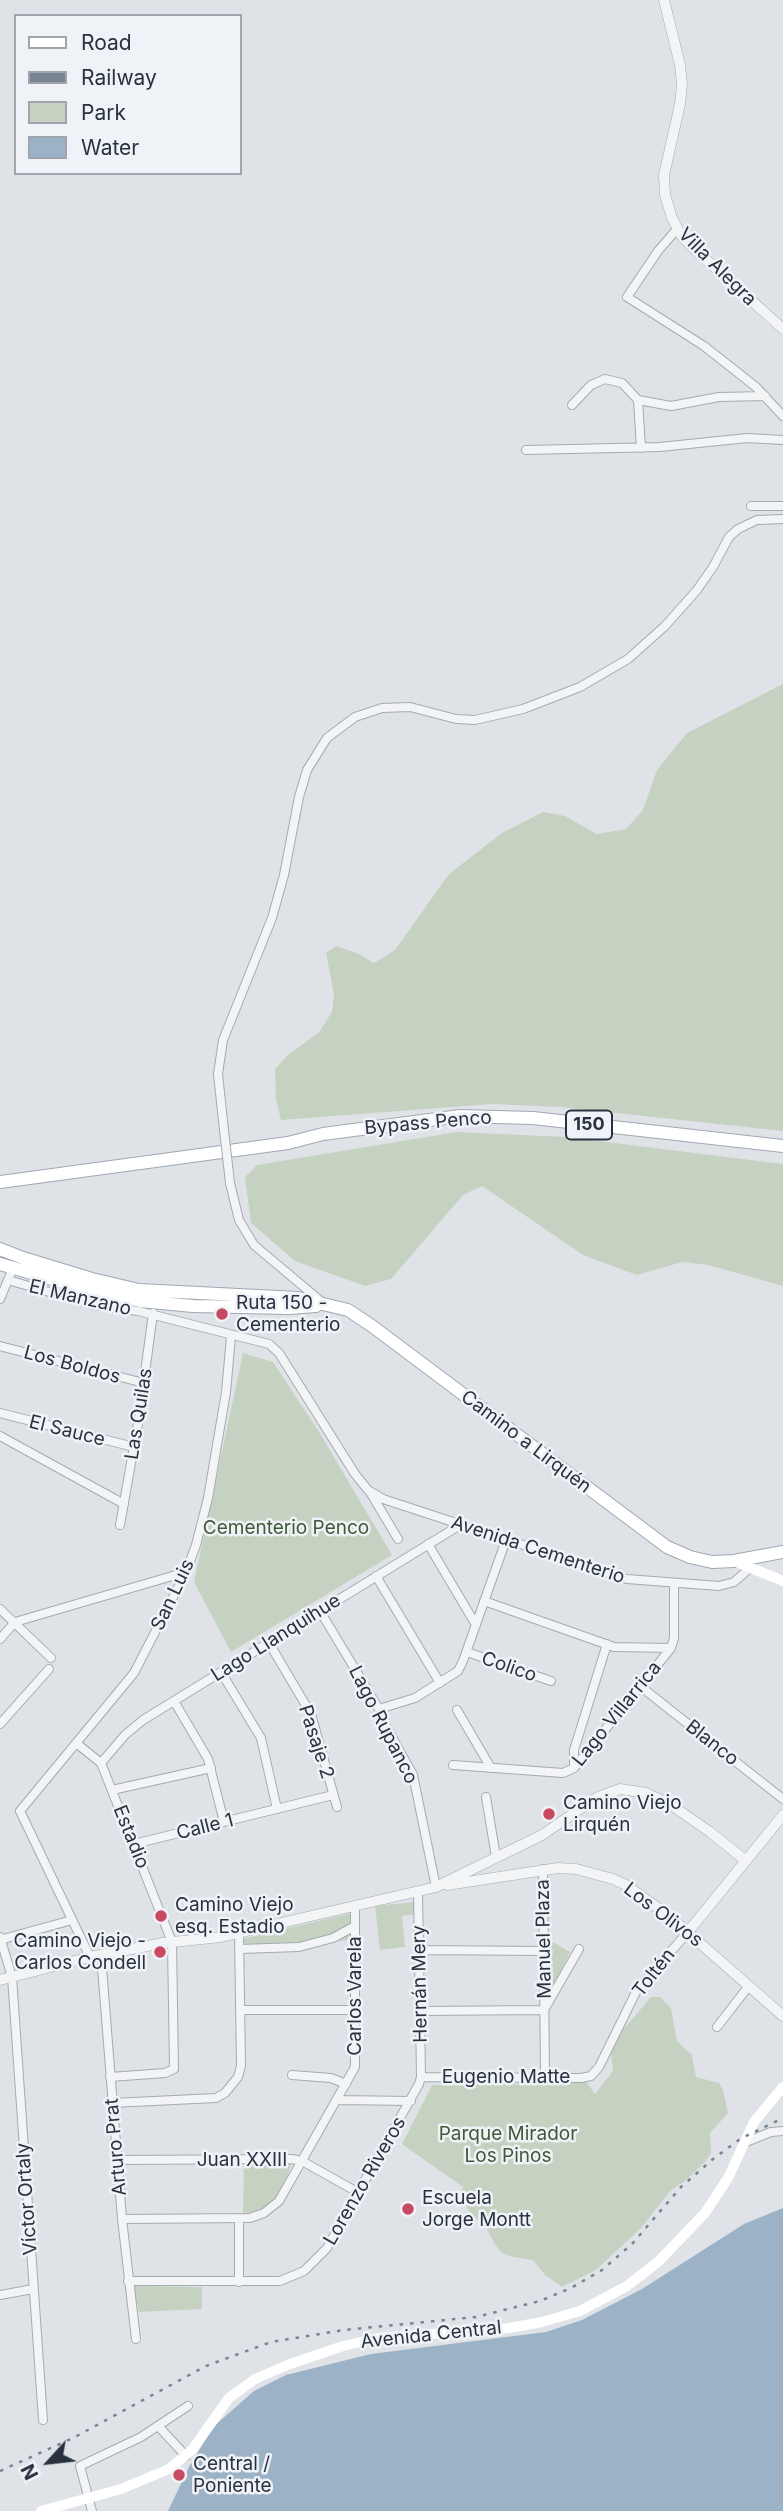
<!DOCTYPE html>
<html>
<head>
<meta charset="utf-8">
<style>
  body { margin:0 }
  #map { position:relative; width:783px; height:2511px; overflow:hidden; background:#dfe3e8; font-family:Inter,sans-serif }
  canvas { display:block }
  .legend { position:absolute; left:14px; top:14px; width:228px; height:161px; box-sizing:border-box; background:#eff2f6; border:2px solid #a0a5ad; margin:0; padding:9px 12px; list-style:none; font-size:21px; color:#29323f }
  .legend li { display:flex; align-items:center; gap:14px; height:35px }
  .legend b { width:35px; border:2px solid #a0a5ad }
  .north { position:absolute; left:14px; top:2427px; width:70px; height:70px; -webkit-text-stroke:5px #eff2f6; paint-order:stroke; rotate:243deg; font-size:19px; font-weight:700; line-height:28px; text-align:center; color:#29323f }
  .north::after { content:''; display:block; margin:auto; width:24px; height:32px; background:#29323f; clip-path:polygon(50% 0,100% 100%,50% 72%,0 100%) }
</style>
</head>
<body>
<div id="map">
<canvas width="783" height="2511"></canvas>
<ul class="legend">
<li><b style="height:9px;background:#fff"></b>Road</li>
<li><b style="height:9px;background:#7a8391"></b>Railway</li>
<li><b style="height:19px;background:#c6d2c1"></b>Park</li>
<li><b style="height:19px;background:#9cb2c7"></b>Water</li>
</ul>
<div class="north">N</div>
</div>
<script>
const context = document.querySelector('canvas').getContext('2d');
context.lineJoin = 'round';
function paint(path, color) {
  context.fillStyle = color;
  context.fill(path, 'evenodd');
}
function poly(rows) {
  const path = new Path2D();
  for (const r of rows) {
    path.moveTo(r[0], r[1]);
    for (let i = 2; i < r.length; i += 2) path.lineTo(r[i], r[i + 1]);
  }
  return path;
}
function trace(path, color, width, dash) {
  context.strokeStyle = color;
  context.lineWidth = width;
  context.lineCap = dash ? 'butt' : 'round';
  context.setLineDash(dash || []);
  context.stroke(path);
}
function drawText(font, color, halo, rows, align = 'center') {
  context.font = font + ' Inter,sans-serif';
  context.lineWidth = 5;
  context.setLineDash([]);
  context.textBaseline = 'middle';
  context.strokeStyle = halo;
  context.fillStyle = color;
  for (const [text, x, y, turn = 0] of rows) {
    context.save();
    context.translate(x, y);
    context.rotate((+turn || 0) * Math.PI / 180);
    context.textAlign = isNaN(turn) ? turn : align;
    if (halo) context.strokeText(text, 0, 0);
    context.fillText(text, 0, 0);
    context.restore();
  }
}
const green = poly([
  [783,684,783,1131,561,1107,492,1104,281,1120,276,1099,275,1069,287,1056,319,1032,332,1012,334,995,326,953,336,946,359,954,374,963,395,950,449,874,502,833,543,812,565,816,597,834,626,829,643,810,657,770,687,733],
  [457,1132,566,1137,783,1164,783,1286,708,1265,682,1262,637,1275,583,1255,482,1186,463,1195,391,1279,365,1286,295,1261,251,1223,245,1177,257,1165],
  [243,1353,273,1362,319,1432,392,1555,231,1652,194,1582],
  [414,1902,416,1914,402,1916,405,1947,380,1950,375,1906],
  [352,1913,351,1940,243,1947,242,1939],
  [548,1939,570,1952,549,1994],
  [651,1997,660,1997,671,2008,677,2041,692,2055,696,2077,719,2083,723,2090,728,2113,710,2133,711,2153,705,2162,685,2181,670,2191,641,2228,596,2270,562,2287,545,2275,533,2260,513,2257,502,2253,494,2243,485,2225,473,2216,461,2199,460,2193,463,2187,402,2144,432,2085,564,2084,585,2080,595,2094,613,2071,610,2045],
  [244,2162,292,2163,281,2193,267,2209,243,2214],
  [133,2286,202,2287,202,2309,139,2312]
]);
const water = poly([
  [783,2208,783,2511,168,2511,189,2467,213,2427,254,2391,286,2375,371,2354,546,2332,582,2320,642,2289,744,2224]
]);
const minor = poly([
  [677,229,658,251,627,297,704,346,756,387,783,416],
  [638,400,641,448],
  [572,405,591,385,605,379,622,383,638,400,671,406,719,397,765,396],
  [526,450,660,447,747,438,783,440],
  [751,506,783,506],
  [223,1121,218,1074,223,1040,272,918,284,875,299,797,307,770,327,738,355,717,382,708,410,707,456,719,475,720,523,709,580,687,628,659,665,626,697,590,713,567,729,537,738,529,757,520,783,519],
  [230,1183,239,1220,254,1245,323,1303],
  [8,1280,94,1305,138,1311,269,1344,279,1353,355,1474,368,1490,383,1499,627,1579,719,1586,734,1582,750,1568],
  [0,1299,13,1268],
  [0,1346,144,1383],
  [0,1413,134,1447],
  [0,1436,124,1504],
  [370,1492,398,1539],
  [120,1525,139,1418,153,1313],
  [428,1544,476,1625],
  [376,1576,440,1683],
  [484,1601,614,1647,671,1648],
  [0,1609,51,1658],
  [320,1611,379,1709,383,1721,413,1775,436,1887],
  [15,1622,186,1572],
  [0,1639,15,1622],
  [269,1643,311,1714,337,1807],
  [467,1652,551,1681],
  [221,1672,261,1738,277,1809],
  [640,1686,783,1799],
  [174,1701,208,1759,224,1822],
  [379,1709,415,1698,458,1671,463,1661,506,1540],
  [457,1710,491,1768],
  [0,1724,49,1669],
  [76,1743,101,1763,172,1942,174,2069,165,2073,110,2077],
  [101,1763,125,1735,143,1720,460,1525],
  [453,1765,563,1773,574,1768,671,1648,674,1638,674,1584],
  [574,1768,574,1750,607,1644],
  [112,1790,211,1768],
  [486,1797,496,1857],
  [134,1844,333,1795],
  [543,1869,545,2077],
  [0,1937,12,1977,43,2420],
  [0,1940,72,1920],
  [240,1949,299,1947,333,1938,355,1926],
  [420,1950,544,1951],
  [101,1955,122,2219,136,2339],
  [90,1957,20,1811,134,1673,186,1572,196,1545,208,1498,226,1392,231,1337],
  [240,2010,355,2010],
  [420,2011,544,2010,579,1949],
  [717,2027,748,1987],
  [292,2075,331,2078,346,2084],
  [421,2077,581,2078,591,2076,599,2067,637,1990,688,1932],
  [338,2100,411,2101],
  [112,2103,216,2098,225,2093,238,2077,241,2066,239,1933],
  [746,2142,771,2132,783,2131],
  [116,2160,292,2159,302,2161,359,2193],
  [239,2218,239,2282],
  [122,2219,250,2218,264,2213,279,2201,355,2067,355,1906],
  [128,2281,280,2281,304,2271,327,2248,419,2084,421,2077,418,1891],
  [0,2295,33,2289],
  [159,2427,186,2456],
  [92,2511,80,2466,141,2437,188,2406]
]);
const tertiary = poly([
  [664,0,680,65,682,84,680,104,664,175,665,195,672,218,681,235,691,246,783,329],
  [447,1885,558,1868,576,1869,613,1879,626,1885,669,1916,783,2016],
  [688,1932,783,1815],
  [0,1980,90,1957,163,1943,221,1937,436,1887,542,1835,596,1798,620,1789,646,1793,671,1805,710,1832,745,1860]
]);
const secondary = poly([
  [734,1561,783,1581],
  [41,2511,121,2489,169,2469,192,2450,229,2398,255,2379,290,2364,343,2346,378,2338,509,2328,542,2322,580,2311,627,2286,658,2262,705,2213,728,2178,754,2122,783,2087]
]);
const primary = poly([
  [0,1182,288,1143,323,1134,460,1116,533,1118,783,1146],
  [0,1249,23,1258,92,1279,139,1290,298,1298,348,1310,372,1326,667,1547,690,1557,712,1562,734,1561,783,1552],
  [0,1264,90,1290,140,1301,193,1306,289,1308,316,1306]
]);
const rail = poly([
  [0,2471,73,2438,206,2366,271,2342,344,2330,476,2317,540,2301,571,2288,602,2270,632,2244,681,2187,713,2159,740,2139,783,2118]
]);
const minorBridge = poly([
  [223,1121,230,1183]
]);
const markers = [
  [222,1314,7,"#c84962"],
  [549,1814,7,"#c84962"],
  [161,1916,7,"#c84962"],
  [160,1952,7,"#c84962"],
  [408,2209,7,"#c84962"],
  [179,2475,7,"#c84962"]
];
const shields = [
  [589,1125,46]
];
const shieldNames = [
  ["150",589,1125]
];
const streetNames = [
  ["Villa Alegra",717,267,45],
  ["Bypass Penco",428,1123,-5],
  ["El Manzano",80,1298,13],
  ["Los Boldos",72,1365,15],
  ["Las Quilas",139,1414,-81],
  ["El Sauce",67,1431,14],
  ["Camino a Lirquén",526,1442,37],
  ["Avenida Cementerio",538,1550,18],
  ["San Luis",173,1595,-65],
  ["Lago Llanquihue",276,1638,-32],
  ["Colico",509,1667,19],
  ["Lago Villarrica",617,1714,-51],
  ["Lago Rupanco",383,1725,63],
  ["Pasaje 2",316,1742,72],
  ["Blanco",712,1743,38],
  ["Calle 1",205,1827,-14],
  ["Estadio",131,1837,68],
  ["Los Olivos",663,1915,37],
  ["Manuel Plaza",544,1939,-91],
  ["Toltén",654,1973,-52],
  ["Hernán Mery",420,1984,-91],
  ["Carlos Varela",355,1996,-90],
  ["Eugenio Matte",506,2077],
  ["Arturo Prat",116,2147,-95],
  ["Juan XXIII",242,2160],
  ["Lorenzo Riveros",365,2181,-60],
  ["Víctor Ortaly",27,2199,-94],
  ["Avenida Central",431,2335,-6]
];
const poiNames = [
  ["Ruta 150 -",236,1303],
  ["Cementerio",236,1325],
  ["Camino Viejo",563,1803],
  ["Lirquén",563,1825],
  ["Camino Viejo",175,1905],
  ["esq. Estadio",175,1927],
  ["Camino Viejo -",146,1941,"right"],
  ["Carlos Condell",146,1963,"right"],
  ["Escuela",422,2198],
  ["Jorge Montt",422,2220],
  ["Central /",193,2464],
  ["Poniente",193,2486]
];
const parkNames = [
  ["Cementerio Penco",286,1528],
  ["Parque Mirador",508,2134],
  ["Los Pinos",508,2156]
];
paint(green, '#c6d2c1');
paint(water, '#9cb2c7');
trace(minor, '#a5aab2', 10);
trace(tertiary, '#a5aab2', 11);
trace(primary, '#9fa8b3', 14);
trace(minor, '#f2f4f6', 8);
trace(tertiary, '#f2f4f6', 10);
trace(secondary, '#fff', 10);
trace(primary, '#fff', 12);
trace(rail, '#7a8391', 2.5, [3.5, 7]);
trace(minorBridge, '#a5aab2', 10, []);
trace(minorBridge, '#f2f4f6', 8);
for (const [x, y, r, color] of markers) {
  const dot = new Path2D();
  dot.arc(x, y, r, 0, 2 * Math.PI);
  context.fillStyle = color;
  context.fill(dot);
  trace(dot, '#eff2f6', 2.5);
}
for (const [x, y, w] of shields) {
  const box = new Path2D();
  box.roundRect(x - w / 2, y - 14.5, w, 29, 5);
  context.fillStyle = '#eff2f6';
  context.fill(box);
  trace(box, '#29323f', 2);
}
drawText('bold 18px', '#29323f', null, shieldNames);
drawText('19px', '#29323f', '#eff2f6', streetNames);
drawText('19px', '#29323f', '#eff2f6', poiNames, 'left');
drawText('19px', '#3f5a37', '#eff2f6', parkNames);
</script>
</body>
</html>
